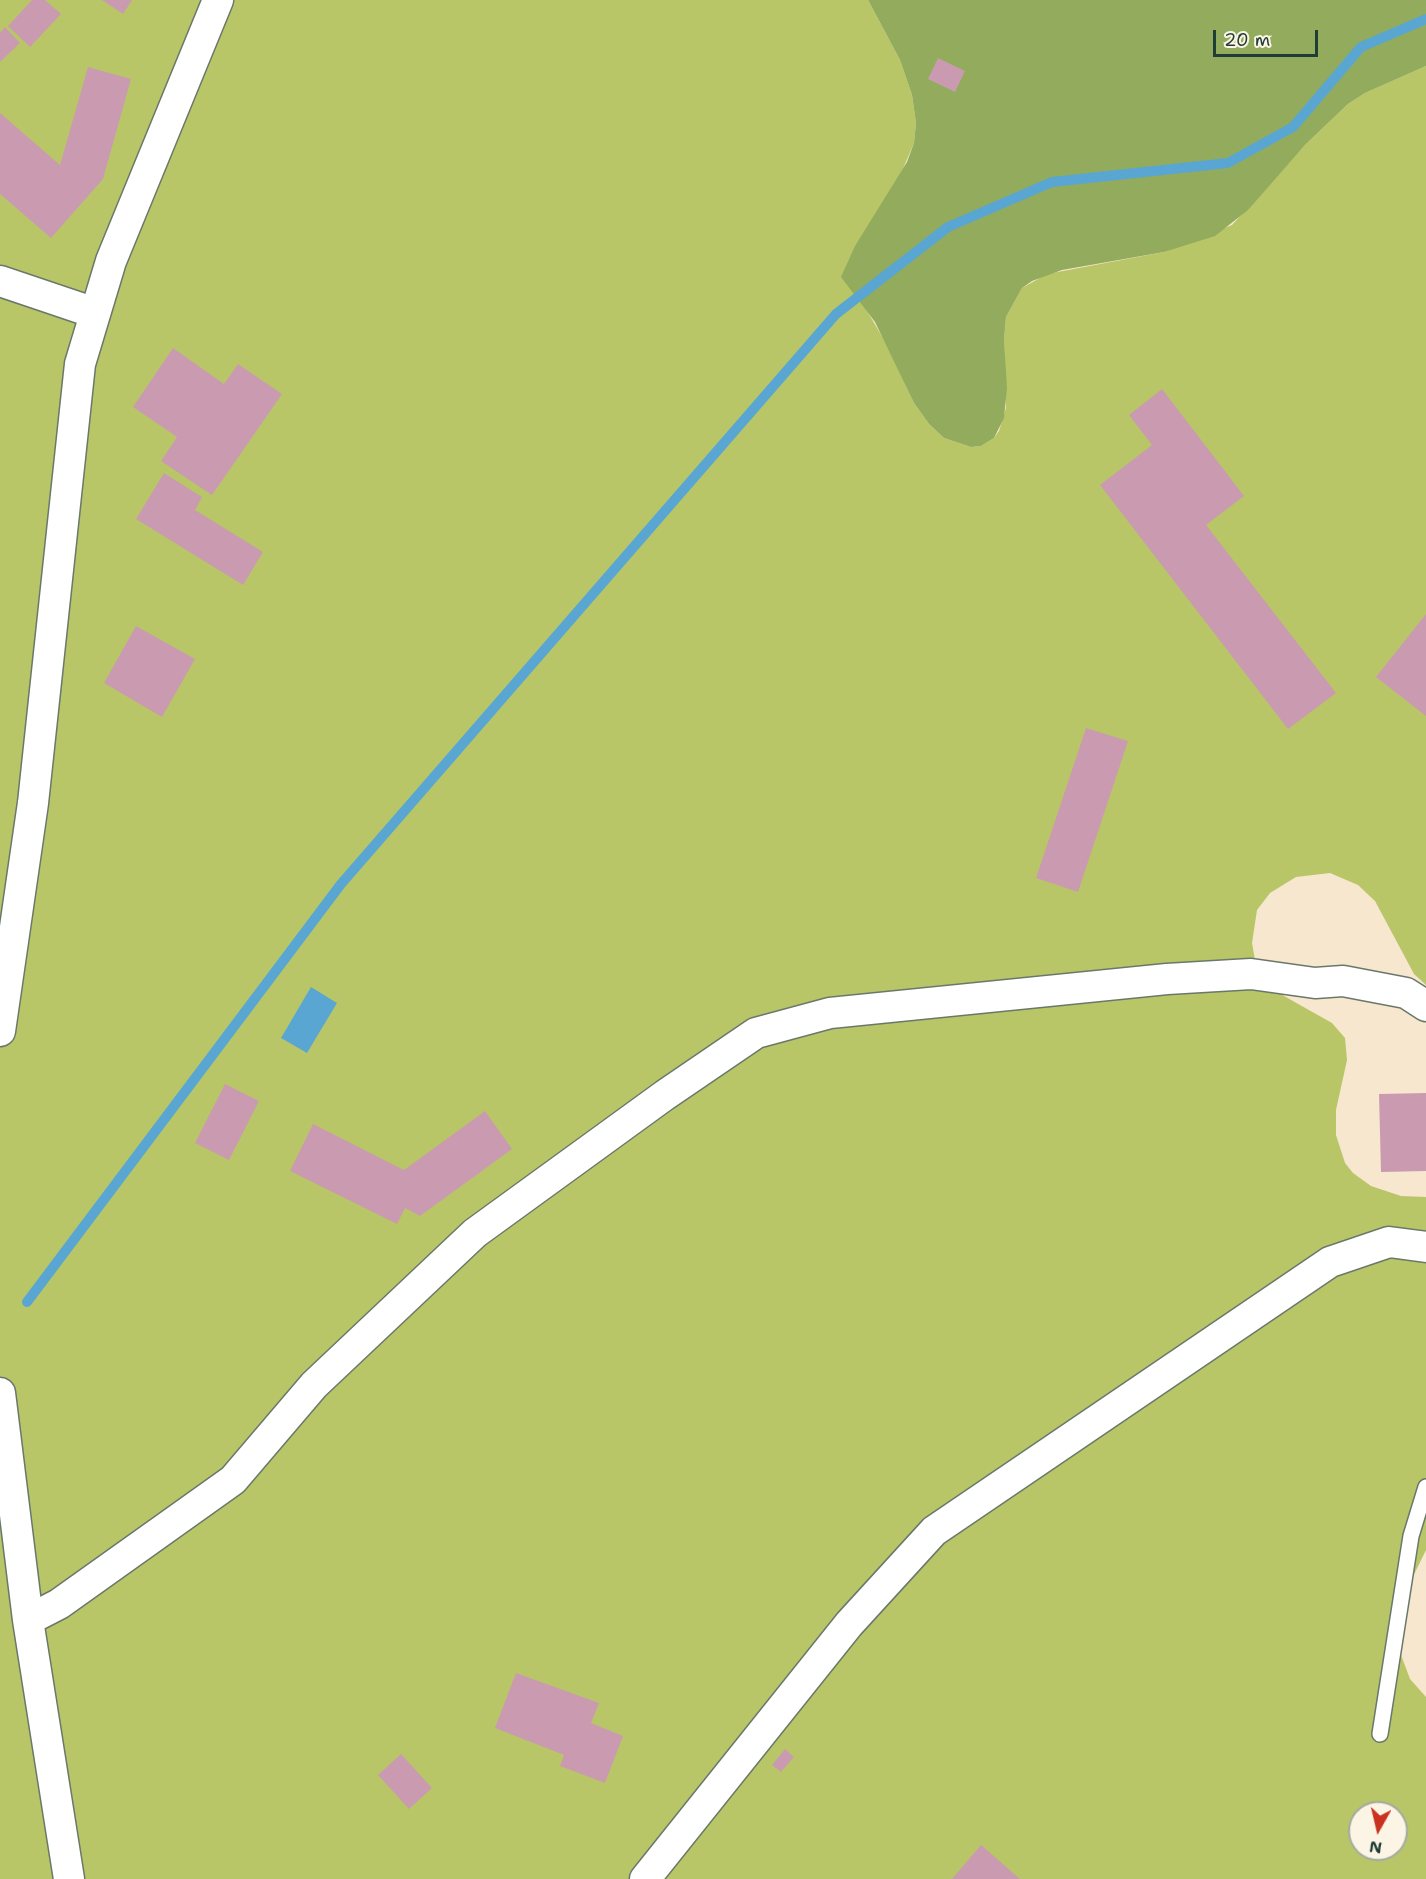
<!DOCTYPE html>
<html>
<head>
<meta charset="utf-8">
<style>
  body { margin:0 }
  #map { position:relative; width:1426px; height:1879px; overflow:hidden; background:#f6e7ce; font-family:"Shantell Sans",sans-serif }
  canvas { display:block }
  .north { position:absolute; left:1348px; top:1801px; width:60px; height:60px; box-sizing:border-box; background:#fcf5e5; border:2px solid #a4ab9e; border-radius:50%; rotate:188deg; font-size:16px; font-weight:700; line-height:24px; text-align:center; color:#1f3d34 }
  .north::after { content:''; display:block; margin:auto; width:21px; height:27px; background:#c8321e; clip-path:polygon(50% 0,100% 100%,50% 72%,0 100%) }
  .scale { position:absolute; left:1213px; top:30px; width:105px; height:27px; box-sizing:border-box; border:3px solid #1f3d34; border-top:0; padding-left:8px; font-size:18px; line-height:21px; white-space:nowrap; color:#1f3d34; -webkit-text-stroke:4px #fcf5e5; paint-order:stroke }
</style>
</head>
<body>
<div id="map">
<canvas width="1426" height="1879"></canvas>
<div class="north">N</div>
<div class="scale">20 m</div>
</div>
<script>
const context = document.querySelector('canvas').getContext('2d');
context.lineJoin = 'round';
function paint(path, color) {
  context.fillStyle = color;
  context.fill(path, 'evenodd');
}
function poly(rows) {
  const path = new Path2D();
  for (const r of rows) {
    path.moveTo(r[0], r[1]);
    for (let i = 2; i < r.length; i += 2) path.lineTo(r[i], r[i + 1]);
  }
  return path;
}
function trace(path, color, width, dash) {
  context.strokeStyle = color;
  context.lineWidth = width;
  context.lineCap = dash ? 'butt' : 'round';
  context.setLineDash(dash || []);
  context.stroke(path);
}
const green = poly([
  [0,0,868,0,900,60,912,95,916,123,914,143,899,178,863,304,887,345,914,403,929,424,944,438,971,447,981,446,994,438,999,431,1006,408,1004,340,1006,317,1022,288,1047,274,1164,252,1232,225,1305,145,1348,104,1365,93,1426,66,1426,985,1414,974,1375,901,1358,885,1330,873,1296,877,1270,893,1257,910,1252,943,1255,960,1271,985,1284,996,1332,1023,1345,1038,1347,1060,1336,1110,1336,1135,1345,1163,1353,1173,1371,1186,1401,1196,1426,1197,1426,1550,1402,1599,1398,1647,1410,1679,1426,1697,1426,1879,0,1879],
  [1360,1813,1396,1813,1396,1849,1360,1849]
]);
const forest = poly([
  [868,0,1426,0,1426,66,1365,93,1348,104,1305,145,1248,210,1215,236,1164,252,1062,270,1032,281,1022,288,1006,317,1004,340,1007,388,1004,418,994,438,981,446,971,447,944,438,929,424,914,403,875,322,841,277,855,246,907,162,914,143,916,123,912,95,900,60]
]);
const water = poly([
  [311,987,337,1003,307,1053,281,1038]
]);
const stream = poly([
  [27,1302,341,884,836,314,948,227,1052,182,1228,163,1293,127,1361,47,1426,19]
]);
const building = poly([
  [32,0,45,0,61,14,30,47,8,26],
  [102,0,132,0,123,14],
  [5,27,20,43,0,62,0,33],
  [938,58,965,71,955,92,928,79],
  [88,67,131,79,103,179,51,238,0,194,0,113,60,165],
  [173,348,224,384,238,364,282,394,212,495,161,461,177,437,133,407],
  [1162,389,1244,496,1206,525,1336,693,1288,729,1100,485,1152,445,1129,415],
  [164,473,202,497,195,510,263,552,243,585,136,519],
  [1426,614,1426,716,1376,677],
  [136,626,195,659,162,717,104,683],
  [1086,728,1128,741,1078,892,1036,878],
  [225,1084,259,1101,229,1160,195,1143],
  [1426,1093,1426,1171,1381,1172,1379,1094],
  [485,1111,512,1149,420,1216,405,1208,397,1224,290,1171,313,1124,404,1170],
  [516,1673,599,1703,591,1723,623,1736,605,1783,560,1766,564,1755,495,1728],
  [785,1749,794,1757,781,1772,772,1765],
  [401,1754,432,1788,409,1809,378,1775],
  [981,1845,1020,1879,952,1879]
]);
const service = poly([
  [1380,1734,1411,1536,1426,1487]
]);
const minor = poly([
  [0,281,95,313],
  [0,1031,33,803,80,364,111,261,218,0],
  [0,1393,28,1620,69,1879],
  [28,1620,59,1604,233,1480,314,1385,475,1233,665,1095,756,1033,830,1013,1167,979,1251,974,1315,983,1343,981,1406,993,1426,1006],
  [645,1879,849,1624,934,1531,1330,1262,1389,1242,1426,1247]
]);
paint(green, '#b8c668');
paint(forest, '#92ab5c');
paint(water, '#5aa6d3');
trace(stream, '#5aa6d3', 10);
paint(building, '#ca9bb0');
trace(service, '#6a786a', 18);
trace(minor, '#6a786a', 33);
trace(service, '#fff', 15);
trace(minor, '#fff', 30);
</script>
</body>
</html>
